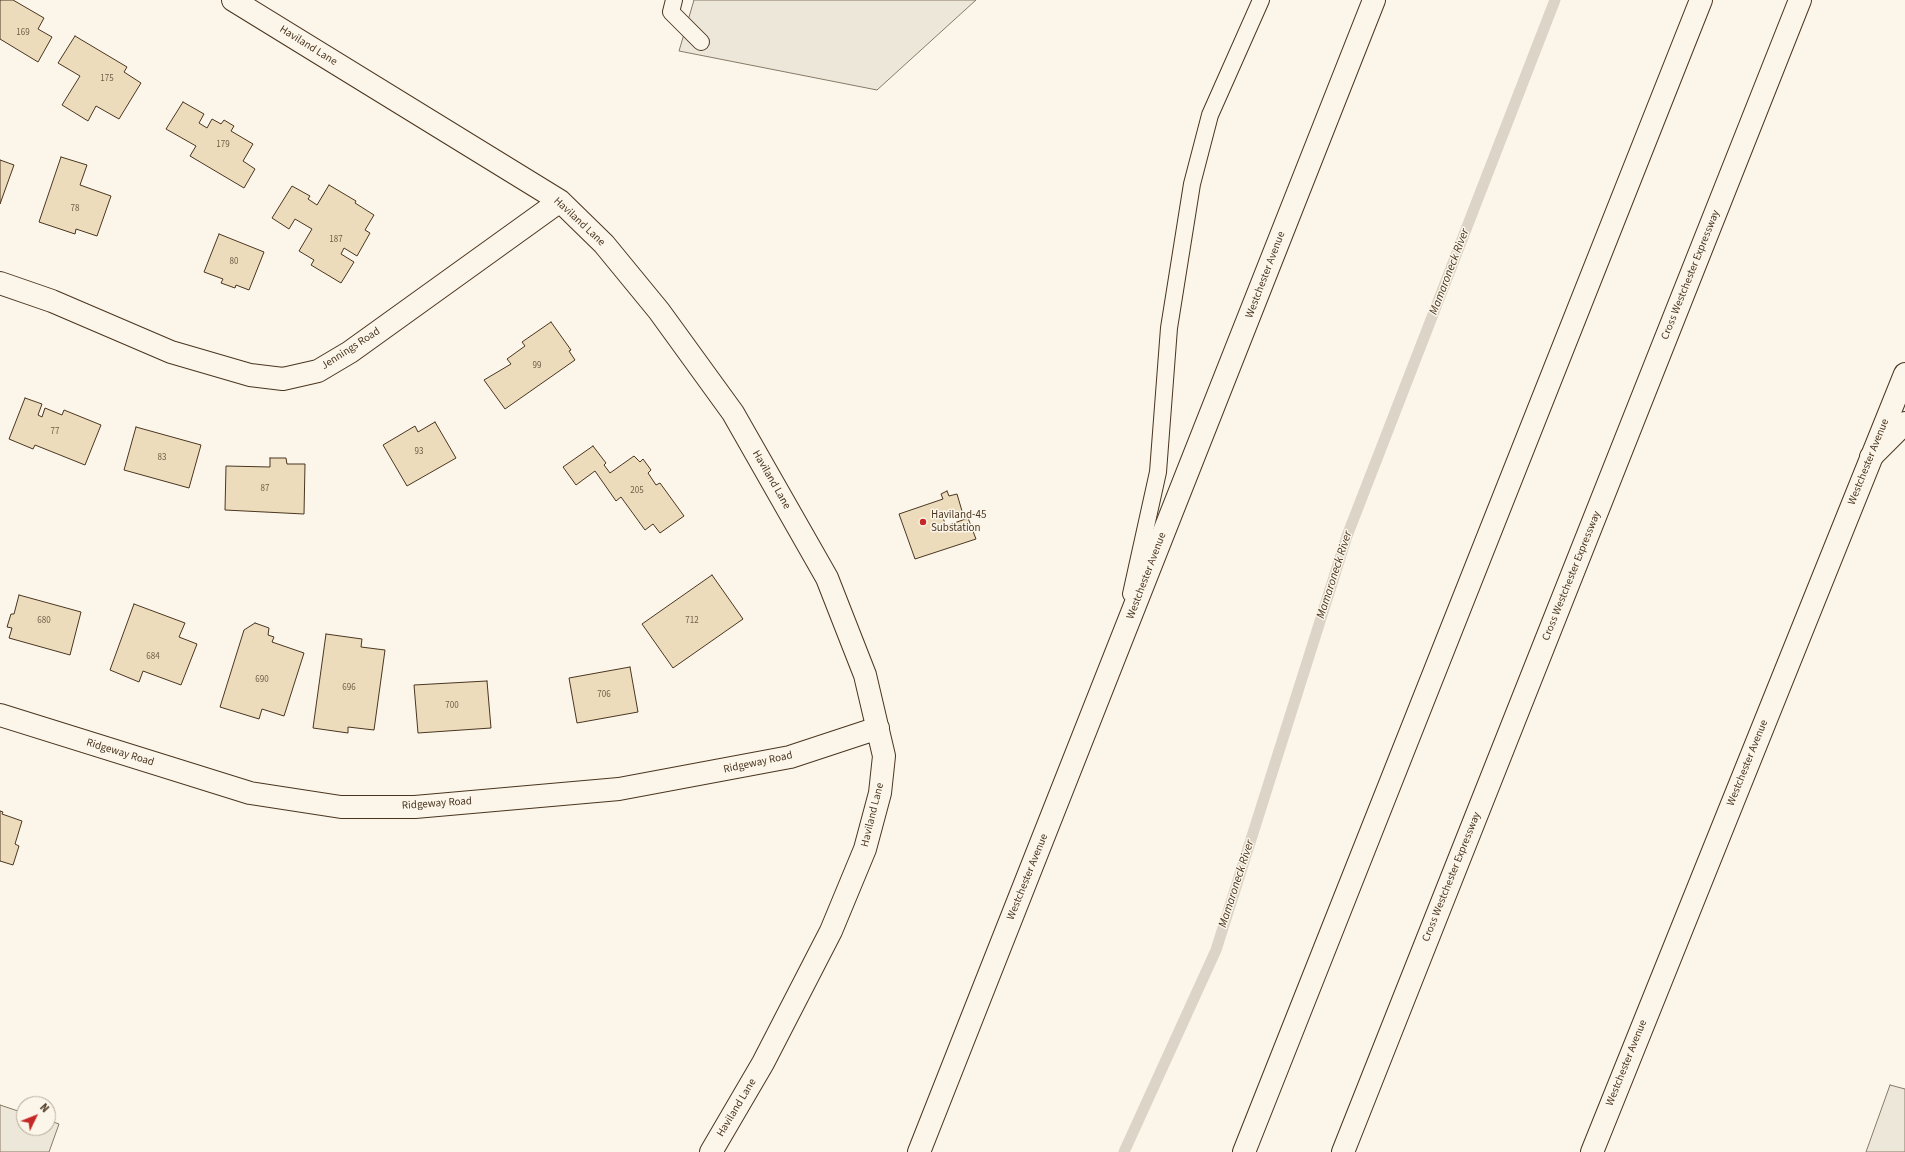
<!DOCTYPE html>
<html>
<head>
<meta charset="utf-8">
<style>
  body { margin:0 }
  #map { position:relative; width:1905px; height:1152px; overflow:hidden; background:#fbf6e9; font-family:"Source Sans 3",sans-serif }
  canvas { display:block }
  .north { position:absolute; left:16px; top:1096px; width:40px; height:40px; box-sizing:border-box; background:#fbf6e9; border:1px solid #b4a999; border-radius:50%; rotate:47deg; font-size:11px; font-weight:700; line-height:16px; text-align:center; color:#4a3520 }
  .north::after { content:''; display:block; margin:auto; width:14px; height:18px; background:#c62828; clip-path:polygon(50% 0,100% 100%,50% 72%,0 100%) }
</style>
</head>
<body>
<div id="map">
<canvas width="1905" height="1152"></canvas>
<div class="north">N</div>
</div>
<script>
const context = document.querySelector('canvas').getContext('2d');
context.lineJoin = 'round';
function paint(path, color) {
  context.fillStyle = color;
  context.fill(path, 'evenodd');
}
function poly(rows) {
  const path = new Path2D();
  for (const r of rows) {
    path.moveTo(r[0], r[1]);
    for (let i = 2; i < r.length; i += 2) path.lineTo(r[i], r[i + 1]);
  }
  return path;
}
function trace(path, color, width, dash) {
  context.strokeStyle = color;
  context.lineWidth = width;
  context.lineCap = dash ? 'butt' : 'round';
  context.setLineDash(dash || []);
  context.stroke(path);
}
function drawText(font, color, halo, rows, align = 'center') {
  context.font = font + ' "Source Sans 3",sans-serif';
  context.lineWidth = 3;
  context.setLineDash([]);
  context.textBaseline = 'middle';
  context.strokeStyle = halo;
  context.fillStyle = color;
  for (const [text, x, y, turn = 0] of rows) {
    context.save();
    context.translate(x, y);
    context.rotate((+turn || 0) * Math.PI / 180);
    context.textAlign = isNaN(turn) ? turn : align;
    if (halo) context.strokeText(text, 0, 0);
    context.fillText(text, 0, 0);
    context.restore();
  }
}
const parking = poly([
  [694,0,976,0,877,90,679,51,694,0],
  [1890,1085,1905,1089,1905,1152,1866,1152,1890,1085],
  [0,1105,24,1113,24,1128,48,1128,48,1120,59,1124,49,1152,0,1152,0,1105]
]);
const stream = poly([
  [1124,1152,1216,950,1347,536,1555,0]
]);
const building = poly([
  [0,0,13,0,44,18,38,29,52,37,38,62,0,39,0,0],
  [75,36,127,67,124,72,141,83,119,119,96,106,88,121,62,105,80,76,58,63,75,36],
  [183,102,204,114,199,123,207,128,212,119,221,124,224,120,234,126,231,131,253,144,243,161,255,169,244,188,190,156,196,146,166,129,183,102],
  [61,157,87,165,80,185,111,196,97,236,76,229,75,234,39,222,61,157],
  [0,160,14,165,0,204,0,160],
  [329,185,356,201,355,203,374,215,365,230,370,233,357,256,344,248,341,254,354,262,341,283,311,265,314,260,299,251,312,229,295,219,289,229,272,218,292,186,310,196,308,199,317,205,329,185],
  [219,234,264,252,249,290,236,285,235,288,221,283,223,279,204,272,219,234],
  [551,322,571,350,569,351,575,360,505,409,484,380,511,364,507,359,525,346,522,342,551,322],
  [25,398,42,404,38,415,42,417,45,408,62,415,64,410,101,425,85,465,35,445,33,449,9,439,25,398],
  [435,422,456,458,407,486,383,445,415,426,418,432,435,422],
  [136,427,201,445,189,488,124,470,136,427],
  [593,446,606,463,604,465,610,473,634,456,640,462,643,459,651,470,648,473,656,485,660,483,684,516,660,533,653,524,645,530,621,497,616,501,595,471,576,485,563,467,593,446],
  [270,458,286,458,287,464,305,464,304,514,225,510,226,466,270,467,270,458],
  [947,491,949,496,957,494,962,511,943,518,946,526,968,518,976,539,915,559,899,514,943,499,941,494,947,491],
  [712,575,743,619,673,668,642,624,712,575],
  [19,595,81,612,70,655,9,638,12,628,7,627,11,614,14,614,19,595],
  [134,604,185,623,179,637,197,644,181,685,143,671,139,682,110,670,134,604],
  [255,623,269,628,268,635,274,637,272,642,304,653,284,716,262,709,259,719,220,707,244,630,255,623],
  [326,634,362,639,361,647,385,650,374,730,348,727,348,733,313,728,326,634],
  [630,667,638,712,577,723,569,678,630,667],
  [487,681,491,728,418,733,414,685,487,681],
  [0,811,3,812,2,814,22,821,15,844,19,846,13,865,0,861,0,811]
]);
const service = poly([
  [674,0,671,12,701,42],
  [1131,594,1158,472,1169,328,1192,184,1210,115,1261,0]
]);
const minor = poly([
  [233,0,560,201,604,244,659,311,733,413,827,578,865,675,884,756,880,793,865,849,831,931,763,1063,711,1152],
  [0,283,52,301,171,352,250,375,283,379,318,371,350,352,560,201],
  [1871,457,1905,423],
  [0,715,250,793,341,807,415,807,619,789,790,757,878,728]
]);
const secondary = poly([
  [919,1152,1374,0],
  [1592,1152,1905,374]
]);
const motorway = poly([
  [1244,1152,1701,0],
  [1343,1152,1800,0]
]);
const markers = [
  [923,522,4,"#c62828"]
];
const numberNames = [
  ["169",23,33],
  ["175",107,79],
  ["179",223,145],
  ["78",75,209],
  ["187",336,240],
  ["80",234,262],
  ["99",537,366],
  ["77",55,432],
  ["93",419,452],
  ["83",162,458],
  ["87",265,489],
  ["205",637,491],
  ["680",44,621],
  ["712",692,621],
  ["684",153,657],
  ["690",262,680],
  ["696",349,688],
  ["706",604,695],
  ["700",452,706]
];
const streetNames = [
  ["Haviland Lane",308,46,32],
  ["Haviland Lane",579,222,43],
  ["Westchester Avenue",1266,275,-69],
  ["Cross Westchester Expressway",1691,275,-68],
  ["Jennings Road",351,349,-33],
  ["Westchester Avenue",1869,462,-68],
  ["Haviland Lane",771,480,60],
  ["Westchester Avenue",1147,576,-69],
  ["Cross Westchester Expressway",1572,576,-68],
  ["Ridgeway Road",120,753,17],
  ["Ridgeway Road",758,763,-12],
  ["Westchester Avenue",1748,763,-68],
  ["Ridgeway Road",437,804,-4],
  ["Haviland Lane",873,815,-76],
  ["Westchester Avenue",1028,877,-68],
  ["Cross Westchester Expressway",1452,877,-68],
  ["Westchester Avenue",1627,1063,-68],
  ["Haviland Lane",737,1108,-59]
];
const poiNames = [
  ["Haviland-45",931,516],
  ["Substation",931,529]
];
const waterNames = [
  ["Mamaroneck River",1450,272,-69],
  ["Mamaroneck River",1335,575,-72],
  ["Mamaroneck River",1237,884,-72]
];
paint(parking, '#ede7d9');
trace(parking, '#887966', 1);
trace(stream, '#dcd4c6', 11);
paint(building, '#ecdcbc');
trace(building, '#4a3520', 1);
trace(service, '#4a3520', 18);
trace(minor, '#4a3520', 24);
trace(secondary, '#4a3520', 24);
trace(motorway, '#4a3520', 24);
trace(service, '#fbf6e9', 16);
trace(minor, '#fbf6e9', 22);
trace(secondary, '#fbf6e9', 22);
trace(motorway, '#fbf6e9', 22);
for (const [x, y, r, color] of markers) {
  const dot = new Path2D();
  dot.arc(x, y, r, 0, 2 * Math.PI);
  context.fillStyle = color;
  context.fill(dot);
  trace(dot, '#fbf6e9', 1.5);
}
drawText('9px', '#725f47', null, numberNames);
drawText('11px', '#4a3520', '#fbf6e9', streetNames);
drawText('11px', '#4a3520', '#fbf6e9', poiNames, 'left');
drawText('italic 12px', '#4a3520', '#fbf6e9', waterNames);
</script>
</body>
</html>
